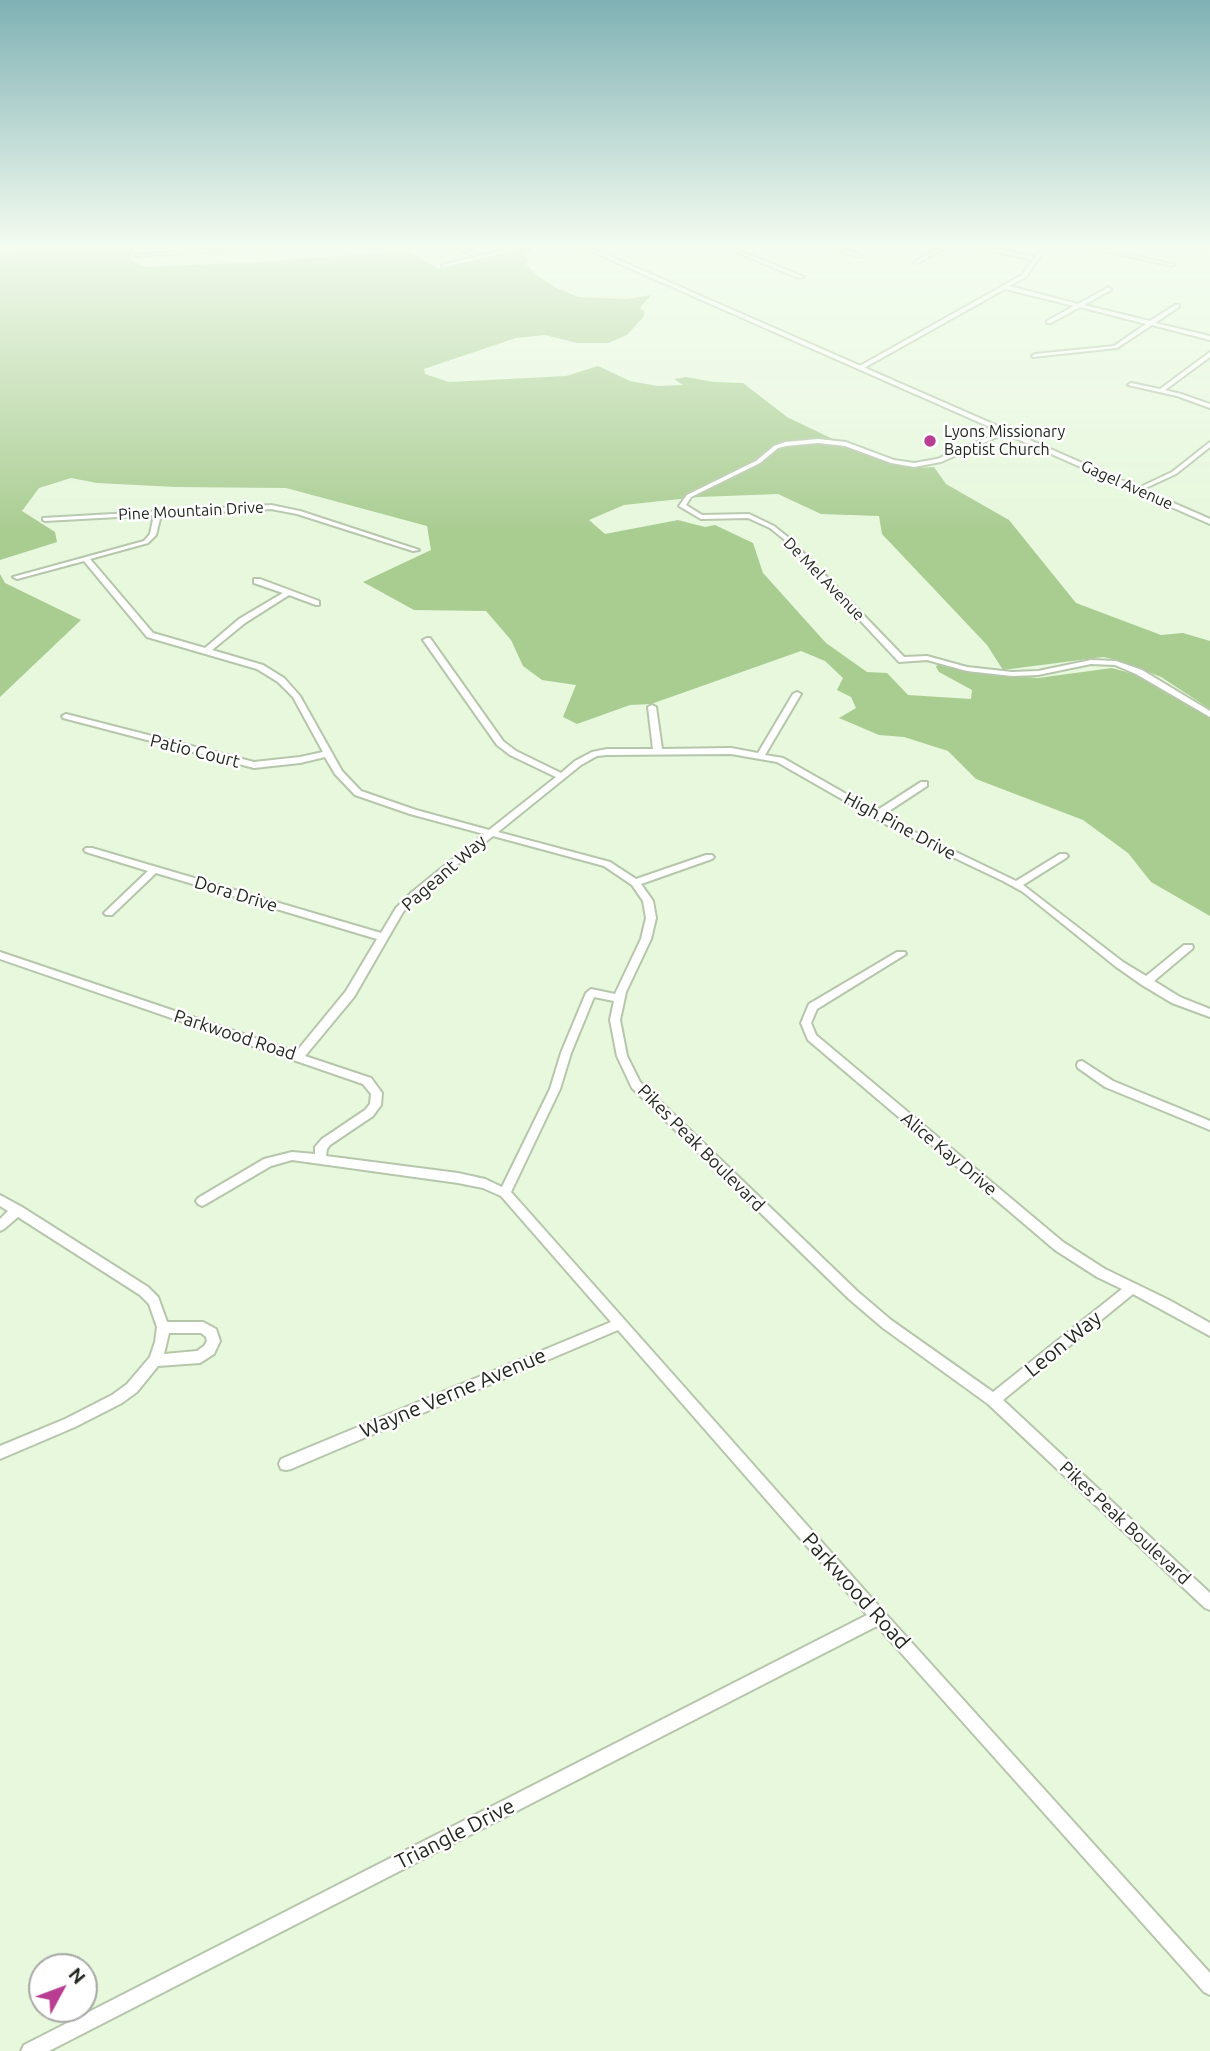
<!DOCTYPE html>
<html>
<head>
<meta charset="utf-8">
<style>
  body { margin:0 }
  #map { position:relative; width:1210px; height:2051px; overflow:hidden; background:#e7f8dd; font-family:Ubuntu,sans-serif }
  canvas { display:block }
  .north { position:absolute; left:28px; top:1953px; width:70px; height:70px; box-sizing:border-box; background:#fff; border:2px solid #a7a9a5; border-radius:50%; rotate:49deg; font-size:19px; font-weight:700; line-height:28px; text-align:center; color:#22281e }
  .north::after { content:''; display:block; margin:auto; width:24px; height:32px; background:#b93e91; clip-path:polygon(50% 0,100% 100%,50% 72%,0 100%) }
</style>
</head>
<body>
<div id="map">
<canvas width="1210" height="2051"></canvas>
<div class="north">N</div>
</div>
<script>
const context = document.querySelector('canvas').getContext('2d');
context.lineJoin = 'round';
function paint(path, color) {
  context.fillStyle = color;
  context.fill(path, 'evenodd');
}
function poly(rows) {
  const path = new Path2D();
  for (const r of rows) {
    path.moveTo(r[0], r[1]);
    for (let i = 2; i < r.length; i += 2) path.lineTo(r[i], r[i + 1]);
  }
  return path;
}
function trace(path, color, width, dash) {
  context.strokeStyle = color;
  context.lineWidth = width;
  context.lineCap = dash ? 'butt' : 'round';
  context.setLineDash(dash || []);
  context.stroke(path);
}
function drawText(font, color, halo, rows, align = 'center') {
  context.font = font + ' Ubuntu,sans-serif';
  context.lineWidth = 5;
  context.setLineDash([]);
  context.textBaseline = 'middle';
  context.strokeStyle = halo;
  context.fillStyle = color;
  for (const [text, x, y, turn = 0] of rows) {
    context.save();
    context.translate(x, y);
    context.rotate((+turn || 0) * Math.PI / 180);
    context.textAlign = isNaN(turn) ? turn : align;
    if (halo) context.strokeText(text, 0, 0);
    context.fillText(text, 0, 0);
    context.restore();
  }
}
const green = poly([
  [35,246,134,246,130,259,145,267,260,262,401,251,411,253,439,269,536,246,525,255,529,259,526,264,540,278,557,288,578,297,627,299,651,295,640,308,644,311,644,316,627,335,608,343,577,343,545,335,516,338,424,369,425,374,449,382,566,376,598,366,630,381,657,386,683,385,674,379,686,377,714,382,743,383,787,417,862,453,914,468,934,467,946,484,1009,520,1076,603,1161,635,1183,633,1210,641,1210,709,1161,677,1118,660,1103,657,1003,670,987,645,882,534,879,516,821,514,778,494,699,497,624,505,589,520,605,534,678,520,705,527,715,525,753,543,763,573,826,643,867,672,887,673,908,695,971,699,972,690,939,672,936,667,938,664,971,672,1038,678,1112,668,1144,677,1169,691,1210,717,1210,916,1151,882,1128,853,1083,820,976,779,948,751,904,737,879,735,839,718,856,708,851,697,837,690,843,678,825,661,801,651,651,704,630,705,577,724,563,717,576,685,542,680,523,666,511,640,486,611,414,610,363,582,431,550,427,526,286,488,175,487,97,483,71,478,39,488,22,511,55,532,57,542,0,560,0,250,14,251],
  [0,574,5,583,81,620,0,697]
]);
const minor = poly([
  [268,246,298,246,137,256,135,255,268,246],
  [455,246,461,246,480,256,521,246,530,246,480,259,442,267,442,265,475,257,455,246],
  [721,246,728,246,804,277,799,278,721,246],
  [828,246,835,246,862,256,858,257,828,246],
  [943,246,949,246,918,263,914,262,943,246],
  [970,246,980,246,1035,257,1043,246,1047,246,1026,277,1009,286,1078,304,1109,287,1111,290,1084,305,1150,321,1175,305,1179,305,1179,307,1155,323,1210,336,1210,340,1152,325,1117,348,1033,357,1032,356,1035,354,1114,346,1146,324,1080,307,1051,323,1047,323,1047,321,1074,306,1005,289,862,369,858,369,858,367,1022,275,1033,260,970,246],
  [1081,246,1090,246,1175,265,1173,266,1081,246],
  [1210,352,1210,357,1165,390,1181,394,1210,404,1210,408,1177,396,1128,385,1131,383,1160,389,1210,352],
  [1003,431,1008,432,941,462,914,467,891,463,845,446,818,443,786,446,778,448,760,463,691,497,686,505,702,515,749,514,774,526,789,538,904,657,927,656,967,667,1012,672,1038,671,1091,660,1116,661,1142,670,1210,711,1210,717,1136,674,1115,665,1091,664,1038,675,1012,676,967,671,927,660,899,662,785,540,770,528,748,518,701,519,679,506,687,495,756,461,774,446,785,442,818,439,846,442,894,460,914,463,937,459,1003,431],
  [1210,442,1210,447,1176,474,1139,491,1134,490,1172,472,1210,442],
  [271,505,300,511,419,550,413,551,297,514,271,509,161,515,156,535,148,543,90,559,153,633,205,648,239,619,283,593,254,583,254,579,260,579,319,601,319,605,316,605,289,595,245,623,212,650,263,665,284,678,300,696,342,771,361,791,416,810,489,830,556,777,510,755,497,745,423,640,427,638,430,638,503,741,516,751,561,773,575,761,592,752,607,749,653,749,648,707,652,705,656,707,662,749,731,748,758,753,793,694,797,692,801,694,765,755,783,758,876,811,921,782,927,782,927,786,883,815,902,826,1016,881,1060,854,1066,854,1068,856,1066,858,1023,885,1123,962,1146,976,1184,945,1192,945,1193,947,1192,949,1154,981,1180,997,1210,1009,1210,1017,1172,1003,1142,985,1115,966,1023,892,1003,881,896,830,777,762,731,754,607,755,597,756,581,765,498,832,610,862,636,879,706,855,712,855,714,857,712,859,641,884,653,901,656,918,651,939,626,992,620,1020,627,1056,640,1082,857,1291,891,1320,993,1392,1122,1289,1097,1277,1055,1250,808,1040,801,1023,809,1004,897,952,905,952,906,954,817,1009,811,1023,816,1035,1063,1242,1105,1269,1169,1300,1210,1323,1210,1336,1133,1294,1003,1400,1210,1593,1210,1610,1205,1608,988,1404,883,1328,849,1299,632,1088,617,1056,610,1020,614,1001,594,997,571,1053,560,1089,511,1192,884,1612,1210,1973,1210,1995,1204,1992,877,1626,49,2051,21,2051,24,2045,867,1615,618,1330,291,1469,286,1470,281,1469,279,1464,281,1459,611,1322,501,1196,483,1188,458,1183,292,1160,271,1166,206,1204,202,1206,198,1204,196,1201,198,1198,264,1159,292,1152,315,1154,315,1147,322,1139,365,1110,370,1104,371,1094,363,1084,0,959,0,952,296,1052,346,991,377,939,156,873,112,915,106,915,104,913,106,911,148,871,86,852,84,850,86,848,92,848,381,933,396,908,412,892,484,834,410,814,355,795,335,774,325,757,300,763,254,768,63,718,62,716,66,714,254,762,300,757,323,752,293,697,278,682,257,669,147,637,84,561,17,579,13,577,144,541,150,534,154,515,45,521,43,520,43,518,271,505],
  [493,836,604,866,632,885,643,901,646,918,641,939,615,994,591,989,586,993,561,1053,550,1089,502,1187,485,1179,458,1173,326,1156,327,1149,330,1145,373,1116,381,1105,382,1093,371,1078,305,1056,354,997,403,912,418,896,493,836],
  [1082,1061,1113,1081,1210,1121,1210,1130,1105,1087,1078,1068,1077,1065,1078,1062,1082,1061],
  [0,1195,22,1207,148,1287,158,1297,167,1322,203,1322,216,1329,220,1341,214,1354,200,1363,158,1366,137,1392,122,1403,75,1427,0,1459,0,1446,65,1419,112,1395,127,1384,150,1357,155,1342,157,1327,149,1304,140,1295,18,1217,4,1229,0,1231,0,1219,8,1211,0,1206,0,1195],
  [169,1333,201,1333,206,1337,207,1341,204,1346,197,1351,164,1354,169,1333]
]);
const tertiary = poly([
  [579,246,587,246,1210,519,1210,524,579,246]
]);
const markers = [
  [930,441,7,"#b93e91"]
];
const farPoinames = [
  ["Lyons Missionary",944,432],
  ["Baptist Church",944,450]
];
const farStreetnames = [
  ["Gagel Avenue",1127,485,24],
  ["Pine Mountain Drive",191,511,-3],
  ["De Mel Avenue",824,579,46]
];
const streetNames = [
  ["Patio Court",195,751,14],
  ["High Pine Drive",900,826,28],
  ["Pageant Way",444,873,-41],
  ["Dora Drive",236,894,17],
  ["Parkwood Road",235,1035,18],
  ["Pikes Peak Boulevard",701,1148,45],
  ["Alice Kay Drive",949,1154,40],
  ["Pikes Peak Boulevard",1125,1523,43]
];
const nearStreetnames = [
  ["Leon Way",1063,1344,-39],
  ["Wayne Verne Avenue",453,1393,-23],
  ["Parkwood Road",856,1591,48],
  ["Triangle Drive",455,1834,-27]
];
paint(green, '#a9cc91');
trace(minor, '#b6c6ab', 4);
trace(tertiary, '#b6c6ab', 4);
paint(minor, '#fff');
paint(tertiary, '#fff');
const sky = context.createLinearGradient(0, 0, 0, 533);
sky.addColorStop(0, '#7fb1b4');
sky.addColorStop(0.46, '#f4fcf0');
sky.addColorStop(1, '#f4fcf000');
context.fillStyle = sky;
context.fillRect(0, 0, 1210, 533);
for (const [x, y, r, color] of markers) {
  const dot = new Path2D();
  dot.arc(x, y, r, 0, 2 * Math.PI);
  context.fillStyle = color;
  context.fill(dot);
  trace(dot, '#fff', 2.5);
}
drawText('16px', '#22281e', '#fff', farPoinames, 'left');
drawText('16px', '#22281e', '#fff', farStreetnames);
drawText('18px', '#22281e', '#fff', streetNames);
drawText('21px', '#22281e', '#fff', nearStreetnames);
</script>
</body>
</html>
